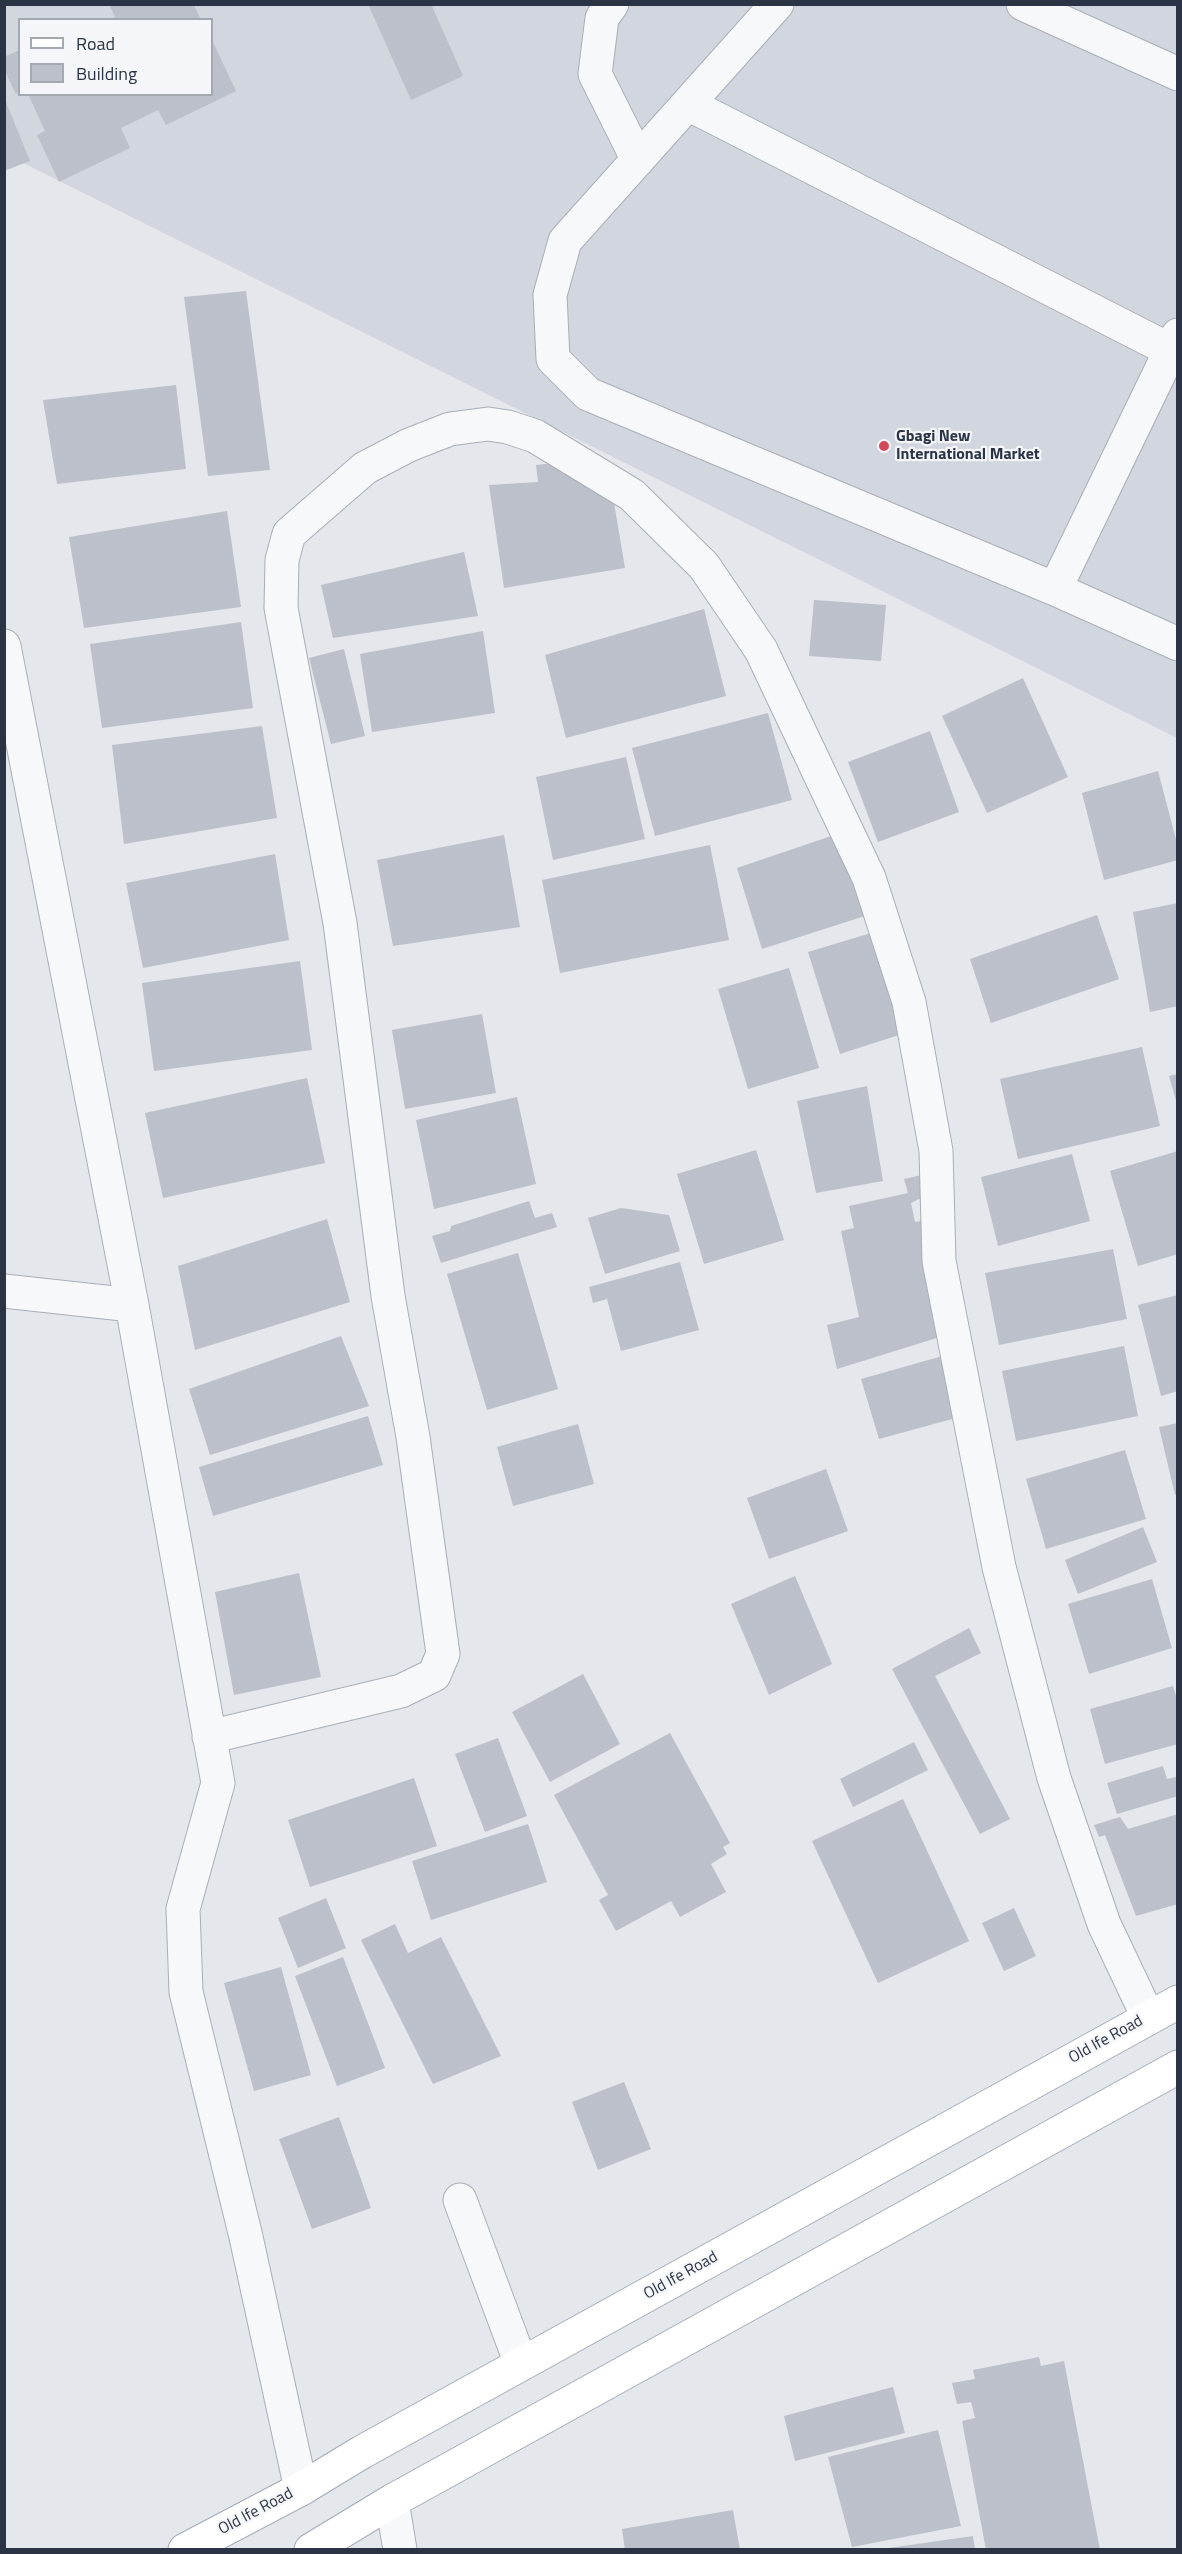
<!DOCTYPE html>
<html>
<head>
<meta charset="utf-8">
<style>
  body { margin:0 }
  #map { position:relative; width:1182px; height:2554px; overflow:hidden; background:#e4e7ec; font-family:"Titillium Web",sans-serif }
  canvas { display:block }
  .frame { position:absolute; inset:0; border:6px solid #2b3445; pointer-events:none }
  .legend { position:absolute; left:18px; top:18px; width:195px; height:78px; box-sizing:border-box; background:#f4f6f9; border:2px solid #a4a8b1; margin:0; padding:8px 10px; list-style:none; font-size:18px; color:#2b3445 }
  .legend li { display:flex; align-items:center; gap:12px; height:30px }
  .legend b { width:30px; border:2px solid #a4a8b1 }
</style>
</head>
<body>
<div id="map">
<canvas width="1182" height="2554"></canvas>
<div class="frame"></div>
<ul class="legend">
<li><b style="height:8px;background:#fff"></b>Road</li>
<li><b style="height:16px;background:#bbc0ca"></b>Building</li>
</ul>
</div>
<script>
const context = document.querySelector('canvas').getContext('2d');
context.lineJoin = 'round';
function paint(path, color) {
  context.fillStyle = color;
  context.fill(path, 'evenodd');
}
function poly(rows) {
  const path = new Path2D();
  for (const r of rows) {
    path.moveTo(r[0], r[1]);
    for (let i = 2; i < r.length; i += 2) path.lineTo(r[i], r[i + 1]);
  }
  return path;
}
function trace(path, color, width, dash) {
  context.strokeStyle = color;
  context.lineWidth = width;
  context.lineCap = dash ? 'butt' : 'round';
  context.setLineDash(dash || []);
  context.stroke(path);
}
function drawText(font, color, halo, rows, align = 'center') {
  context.font = font + ' "Titillium Web",sans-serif';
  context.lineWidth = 4.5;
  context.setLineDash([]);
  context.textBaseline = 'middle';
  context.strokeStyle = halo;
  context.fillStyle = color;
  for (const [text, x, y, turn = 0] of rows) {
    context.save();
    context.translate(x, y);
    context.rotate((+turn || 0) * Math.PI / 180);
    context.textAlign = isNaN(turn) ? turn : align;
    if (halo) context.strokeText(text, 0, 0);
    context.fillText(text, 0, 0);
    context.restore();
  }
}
const built = poly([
  [4,5,1177,5,1177,738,5,154],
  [20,20,212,20,212,94,20,94]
]);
const building = poly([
  [368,4,431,4,463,76,411,100],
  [113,5,194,5,201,20,110,20,115,17,110,6],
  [212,40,236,91,166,125,158,110,121,128,130,148,59,182,37,135,45,131,28,94,212,94],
  [20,50,20,92,16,94,4,69,4,57],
  [4,97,30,161,4,171],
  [246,291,270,470,208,476,184,297],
  [176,385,186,469,57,484,43,400],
  [563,462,612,491,625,568,504,588,489,485,538,482,536,465],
  [227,511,241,607,84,628,69,537],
  [464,552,478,616,333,638,321,585],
  [814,600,886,605,881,661,809,656],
  [704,609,726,696,566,738,545,655],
  [241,622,253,708,102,728,90,644],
  [483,631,495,713,372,732,360,654],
  [344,649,365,736,331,744,309,658],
  [1023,678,1068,777,987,813,942,716],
  [768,713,792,800,655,836,632,748],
  [262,726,277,818,124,844,112,745],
  [930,731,959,812,878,842,848,762],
  [626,757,645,839,553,860,536,777],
  [1158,771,1178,847,1178,860,1104,880,1082,793],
  [840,833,868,915,762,949,737,868],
  [504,835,520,927,393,946,377,860],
  [710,845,729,940,560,973,542,880],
  [275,854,289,940,143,968,126,883],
  [1178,903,1178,1006,1150,1012,1133,912],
  [1097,915,1119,979,991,1023,970,959],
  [871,933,902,1034,840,1054,808,952],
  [300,961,312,1050,154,1071,142,983],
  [789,968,819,1068,748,1089,718,989],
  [482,1014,496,1093,405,1109,392,1030],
  [1142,1047,1160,1126,1018,1159,1000,1079],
  [1178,1074,1178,1103,1177,1104,1169,1076],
  [307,1078,325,1163,163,1198,145,1113],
  [867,1086,883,1181,816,1193,797,1101],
  [517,1097,536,1184,434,1209,416,1120],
  [756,1150,784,1240,704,1264,677,1174],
  [1178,1151,1178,1254,1138,1266,1110,1171],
  [1072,1154,1090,1221,998,1246,981,1177],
  [926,1174,927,1195,911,1203,915,1222,927,1220,940,1337,837,1369,827,1325,859,1317,841,1231,854,1228,849,1206,908,1193,904,1179],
  [529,1201,535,1218,552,1213,557,1227,441,1263,432,1236,450,1231,451,1226],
  [621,1208,669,1215,680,1251,605,1274,588,1218],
  [327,1219,350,1302,195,1350,178,1266],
  [1113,1249,1127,1319,999,1345,985,1273],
  [518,1253,558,1389,487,1410,447,1274],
  [680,1262,699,1330,621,1351,607,1299,593,1303,589,1287],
  [1178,1295,1178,1391,1161,1396,1138,1305],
  [341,1336,369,1406,210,1455,189,1389],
  [1124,1346,1138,1416,1016,1441,1002,1371],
  [946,1355,963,1416,879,1439,861,1379],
  [368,1416,383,1465,213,1516,199,1467],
  [1178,1423,1178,1494,1175,1495,1159,1427],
  [578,1424,594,1484,513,1506,497,1447],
  [1125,1450,1146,1519,1046,1549,1026,1479],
  [826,1469,848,1531,769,1559,747,1498],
  [1143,1527,1157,1562,1078,1594,1065,1560],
  [299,1573,321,1677,234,1695,215,1592],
  [795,1576,832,1664,769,1695,731,1604],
  [1152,1579,1172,1648,1089,1674,1068,1604],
  [969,1628,981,1653,935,1676,1010,1819,980,1834,892,1669],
  [583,1674,620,1744,550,1782,512,1712],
  [1173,1686,1178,1703,1178,1744,1105,1764,1090,1709],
  [670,1733,730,1843,723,1847,727,1854,711,1864,726,1892,680,1917,671,1901,616,1931,599,1900,608,1895,554,1795],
  [498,1738,527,1816,485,1832,455,1754],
  [914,1742,928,1770,853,1807,840,1779],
  [1163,1766,1167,1779,1176,1777,1178,1796,1117,1814,1107,1783],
  [414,1778,437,1846,310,1887,288,1820],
  [903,1799,969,1941,878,1983,812,1841],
  [1178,1814,1178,1904,1136,1916,1105,1835,1099,1837,1094,1825,1120,1817,1128,1829],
  [528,1824,547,1882,431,1920,412,1861],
  [326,1898,346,1948,298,1968,278,1918],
  [1014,1908,1036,1956,1004,1971,982,1923],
  [395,1924,408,1953,441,1937,501,2056,433,2084,361,1940],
  [343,1957,385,2068,337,2086,295,1976],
  [281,1967,311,2075,254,2091,224,1983],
  [624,2082,651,2149,598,2170,572,2102],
  [339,2117,371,2208,312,2229,279,2139],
  [1039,2357,1041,2366,1064,2361,1100,2550,986,2550,962,2421,975,2418,971,2402,957,2404,952,2383,975,2379,973,2370],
  [893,2387,905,2433,795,2461,784,2416],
  [938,2430,961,2526,852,2547,828,2457],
  [733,2510,740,2550,625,2550,622,2529],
  [973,2536,975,2550,889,2550,889,2548]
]);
const minor = poly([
  [612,4,602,18,595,74,638,160],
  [777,4,565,241,550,295,553,359,588,394,1055,589,1178,644],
  [1023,4,1178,74],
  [688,104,1170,350],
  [1055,589,1178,335],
  [4,646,132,1305,218,1783,183,1909,186,1992,246,2237,301,2489],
  [4,1291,132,1305],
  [209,1737,401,1691,434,1675,443,1654,413,1437,388,1296,340,923,281,608,282,560,289,534,365,468,409,445,450,429,488,424,508,427,535,436,632,495,704,566,761,650,869,878,909,1002,936,1151,939,1261,999,1567,1054,1778,1104,1924,1148,2017],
  [460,2200,521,2364],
  [392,2501,400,2550]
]);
const major = poly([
  [185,2550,301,2489,362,2452,1178,2002],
  [311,2550,392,2501,1178,2067]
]);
const markers = [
  [884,446,6,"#d1495b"]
];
const poiNames = [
  ["Gbagi New",896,437],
  ["International Market",896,455]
];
const streetNames = [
  ["Old Ife Road",1106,2040,-29],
  ["Old Ife Road",681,2276,-29],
  ["Old Ife Road",256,2512,-28]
];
paint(built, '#d2d6de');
paint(building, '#bbc0ca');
trace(minor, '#a9aeb7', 35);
trace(major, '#a3abb8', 35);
trace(minor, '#f7f8fa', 33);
trace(major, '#fff', 33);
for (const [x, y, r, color] of markers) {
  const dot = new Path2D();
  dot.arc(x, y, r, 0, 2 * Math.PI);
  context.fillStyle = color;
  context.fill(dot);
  trace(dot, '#f4f6f9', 2);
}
drawText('bold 16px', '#2b3445', '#f4f6f9', poiNames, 'left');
drawText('16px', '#2b3445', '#f4f6f9', streetNames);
</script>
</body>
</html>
